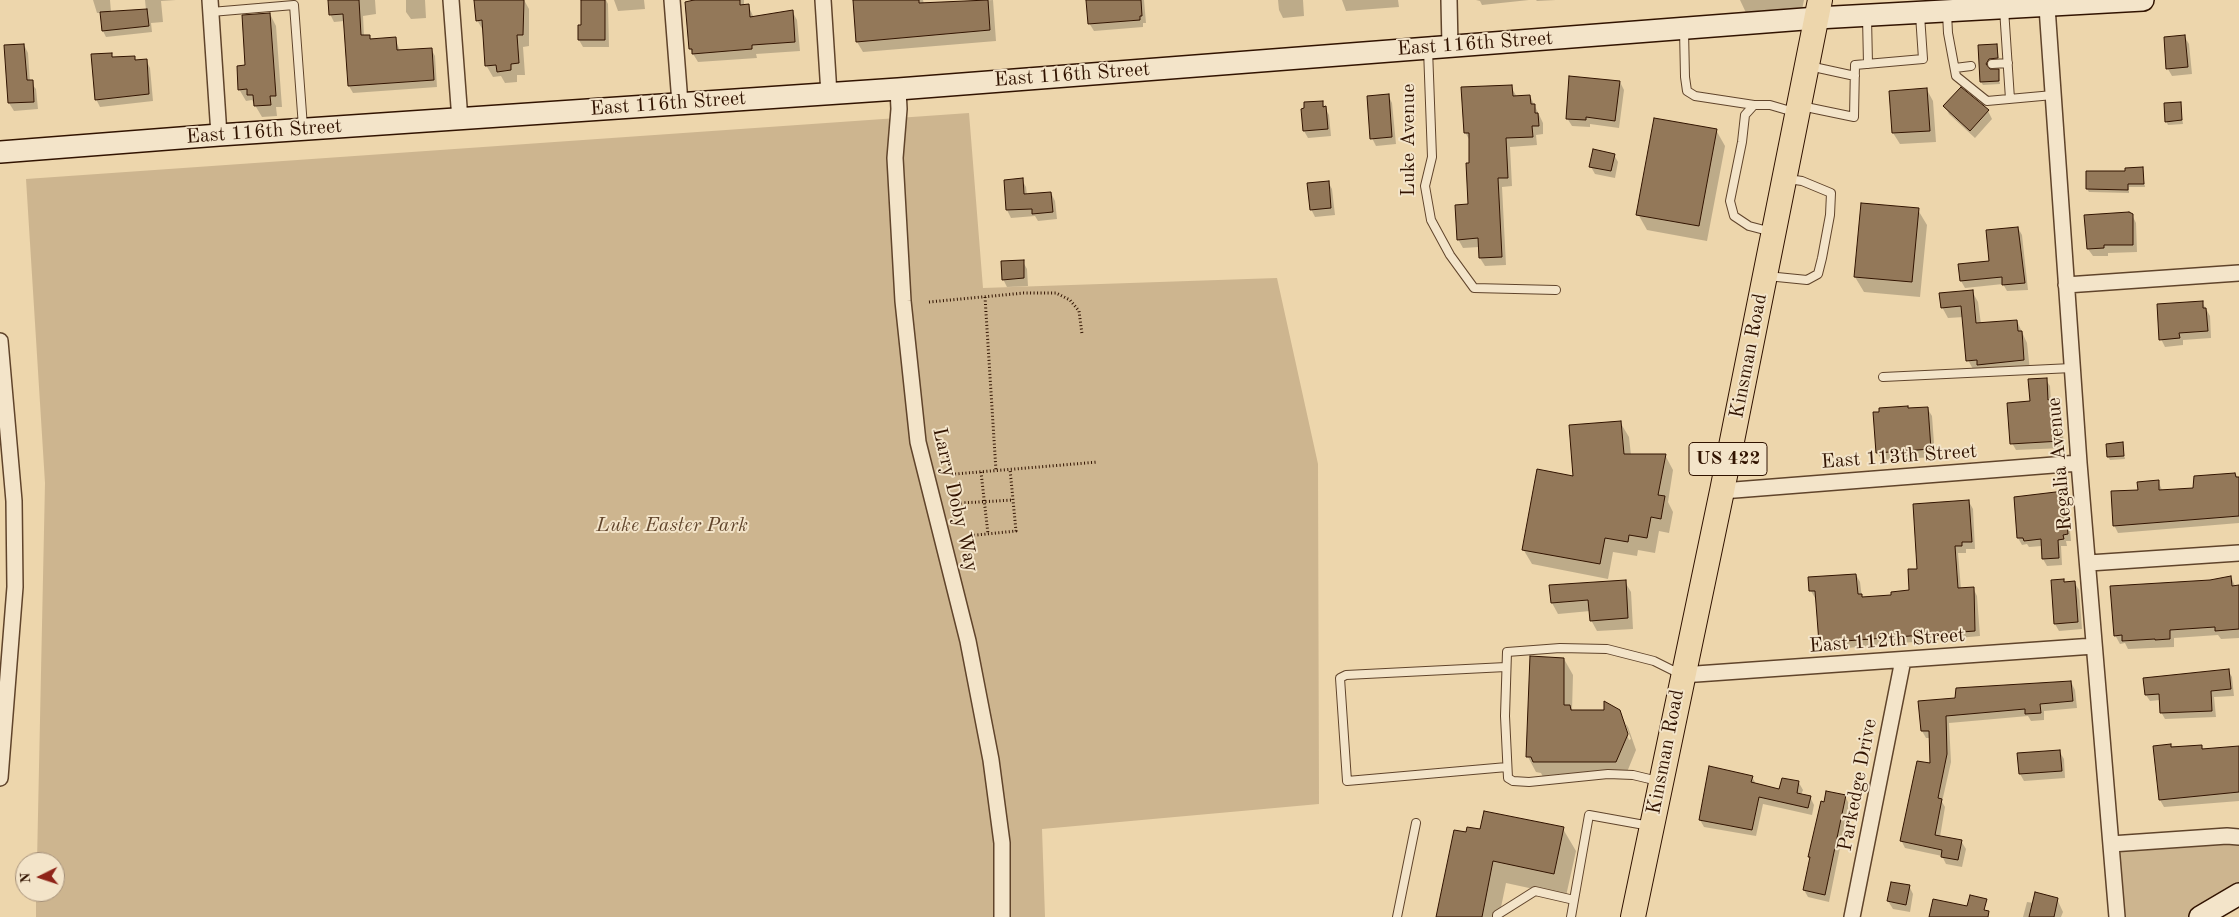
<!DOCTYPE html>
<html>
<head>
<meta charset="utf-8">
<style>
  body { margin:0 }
  #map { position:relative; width:2239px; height:917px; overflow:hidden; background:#edd6ac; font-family:"Old Standard TT",serif }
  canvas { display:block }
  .north { position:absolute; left:15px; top:852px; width:50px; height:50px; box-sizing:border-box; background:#f3e4c9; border:1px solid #a59079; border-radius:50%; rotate:266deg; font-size:14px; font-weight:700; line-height:20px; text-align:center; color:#311300 }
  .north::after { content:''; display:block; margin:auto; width:18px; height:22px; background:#8f2418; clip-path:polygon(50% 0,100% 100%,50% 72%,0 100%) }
</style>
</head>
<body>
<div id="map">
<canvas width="2239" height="917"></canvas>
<div class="north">N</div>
</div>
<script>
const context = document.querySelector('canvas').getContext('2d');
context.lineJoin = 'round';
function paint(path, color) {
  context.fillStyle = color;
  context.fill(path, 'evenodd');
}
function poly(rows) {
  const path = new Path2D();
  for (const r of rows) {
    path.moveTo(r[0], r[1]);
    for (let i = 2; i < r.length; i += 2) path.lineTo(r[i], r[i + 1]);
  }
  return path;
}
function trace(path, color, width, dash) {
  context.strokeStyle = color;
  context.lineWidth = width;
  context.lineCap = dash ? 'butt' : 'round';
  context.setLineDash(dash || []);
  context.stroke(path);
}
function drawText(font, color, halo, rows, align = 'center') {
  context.font = font + ' "Old Standard TT",serif';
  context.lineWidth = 4;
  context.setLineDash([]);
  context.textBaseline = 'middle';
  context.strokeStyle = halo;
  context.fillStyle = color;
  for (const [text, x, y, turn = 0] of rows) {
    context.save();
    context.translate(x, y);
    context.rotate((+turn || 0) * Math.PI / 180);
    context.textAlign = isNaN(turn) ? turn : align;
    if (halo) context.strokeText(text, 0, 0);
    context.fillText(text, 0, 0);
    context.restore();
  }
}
const green = poly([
  [969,113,983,288,1277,278,1318,464,1319,804,1042,829,1045,917,36,917,36,892,55,892,55,862,37,862,45,483,26,179],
  [2239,837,2239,894,2200,917,2117,917,2111,844]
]);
const shadow = poly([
  [93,0,110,0,111,12,146,10,145,0,176,0,161,1,163,22,151,23,152,32,106,37,103,31,102,13,97,13],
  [329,0,375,0,376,14,363,16,364,36,369,36,372,41,395,38,400,51,431,49,435,56,437,87,353,93,349,86,344,21,334,22,330,14],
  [406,0,425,0,426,18,411,19,406,12],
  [481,0,524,0,529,9,529,46,523,47,525,75,517,75,517,82,505,83,501,76,493,77,486,65,484,32,477,20],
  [582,0,606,0,608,4,609,47,583,47,579,40,583,26],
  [614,0,644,0,645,9,618,11],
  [695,0,744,0,744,6,748,5,754,18,792,11,797,20,800,51,756,54,757,58,698,62,690,49,687,3],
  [854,0,923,0,924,4,993,0,996,41,863,52,857,42],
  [1088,0,1144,0,1146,23,1143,23,1143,27,1094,31,1089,23],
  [1278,0,1303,0,1304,16,1283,18,1279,10],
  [1342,0,1398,0,1399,7,1346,11],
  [1476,0,1529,0,1482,5,1480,1],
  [1536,0,1556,0,1537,1],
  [1740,0,1804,0,1801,15,1748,17],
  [270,14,276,26,282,107,276,107,277,116,262,117,252,100,246,101,239,89,246,66],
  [2184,36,2189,44,2192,74,2172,76,2168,69],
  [24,45,28,53,30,82,36,89,38,109,14,111,9,103,5,46],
  [1997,45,1999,61,1991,62,1988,68,1989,70,1998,70,2000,84,1983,85,1981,82,1980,46],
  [111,54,113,58,134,57,136,61,146,60,150,68,153,101,100,107,96,99],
  [1620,82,1624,90,1619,128,1590,124,1590,127,1572,126,1567,118],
  [1511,87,1517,97,1530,96,1543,123,1543,134,1536,135,1537,145,1510,147,1512,186,1502,187,1506,265,1485,266,1480,258,1479,247,1463,248,1458,239,1469,205,1470,141,1465,132],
  [1961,89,1988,111,1992,119,1975,138,1949,114,1945,106],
  [1927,90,1933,101,1936,142,1900,144,1893,133],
  [1388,95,1392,103,1396,144,1376,146,1372,138],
  [1322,102,1329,115,1331,136,1308,138,1304,131],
  [2180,104,2183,124,2168,125,2166,121],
  [1716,130,1725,146,1707,241,1647,230,1638,214],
  [1614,155,1618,162,1615,178,1595,174,1591,167],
  [2142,168,2145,187,2129,187,2129,193,2089,192,2087,189,2087,172,2127,172],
  [1022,180,1026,187,1027,195,1051,193,1055,201,1057,219,1038,221,1035,216,1011,218,1007,210,1005,181],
  [1328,182,1332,189,1335,215,1315,217,1311,209],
  [1918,210,1927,225,1920,297,1864,292,1855,277],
  [2132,215,2136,223,2137,252,2108,253,2108,256,2093,256,2088,249],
  [2018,228,2022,235,2028,290,2007,291,2003,284,1965,288,1961,281,1959,265,1990,262],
  [1023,262,1027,269,1028,286,1007,287,1003,279],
  [1972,291,1978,302,1981,324,2017,321,2027,343,2030,371,1974,371,1968,360,1964,317,1948,318,1942,307],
  [2202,302,2210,316,2211,338,2183,340,2183,345,2165,347,2161,339],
  [2046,380,2050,386,2051,401,2057,400,2061,407,2064,448,2016,450,2012,443,2031,402],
  [1927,408,1932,416,1935,457,1882,460,1877,453,1908,410],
  [1620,422,1629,437,1631,455,1665,455,1673,470,1668,502,1673,512,1669,533,1659,531,1655,553,1638,550,1637,556,1613,552,1608,579,1532,564,1523,549,1574,477],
  [2122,444,2125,459,2110,460,2108,457],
  [2235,475,2239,478,2239,523,2118,533,2114,525,2139,491,2158,481,2163,492,2195,489],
  [2063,493,2067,500,2071,541,2066,541,2067,546,2061,546,2062,565,2047,566,2043,559,2042,546,2029,547,2027,544,2022,545,2018,538],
  [1969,502,1973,509,1975,549,1966,549,1966,553,1958,553,1961,589,1973,588,1977,596,1980,636,1825,650,1821,643,1817,598,1815,598,1811,591,1856,575,1860,582,1862,598,1893,597,1910,591],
  [2231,577,2235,586,2239,586,2239,638,2221,639,2218,635,2174,638,2174,647,2128,649,2125,643,2120,644,2115,635,2210,581],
  [2063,580,2065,583,2074,582,2079,590,2082,629,2059,631,2055,624],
  [1625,582,1631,592,1633,629,1597,631,1591,620,1590,611,1558,614,1552,603,1551,587],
  [1564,659,1573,675,1572,711,1619,711,1625,723,1623,723,1629,740,1631,739,1625,723,1628,727,1636,750,1625,777,1543,777,1541,773,1536,772,1528,757],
  [2228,670,2232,677,2234,696,2214,697,2216,717,2165,719,2161,712,2160,700,2150,701,2146,695],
  [2071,682,2075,690,2077,708,2044,711,2044,720,2031,721,2028,716,1949,723,1951,762,1942,802,1945,807,1940,837,1961,841,1966,849,1962,867,1946,864,1942,856,1905,848,1901,840,1932,765,1930,738,1926,738,1922,731,1956,699],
  [2201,746,2203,750,2239,748,2239,801,2164,807,2160,800,2155,747],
  [2059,751,2064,759,2065,778,2024,781,2020,774],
  [1752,777,1756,784,1780,790,1799,783,1803,790,1801,795,1810,797,1814,805,1812,815,1763,804,1756,836,1704,827,1700,820],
  [1845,796,1849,804,1829,902,1808,897,1804,890,1811,860,1809,857],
  [1563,829,1576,851,1566,896,1506,883,1499,917,1437,917,1467,834,1481,831],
  [1909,886,1913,894,1910,912,1893,909,1888,901],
  [2057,899,2063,912,2061,917,2023,917,2027,902,2034,903]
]);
const building = poly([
  [328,0,359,0,361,35,370,35,370,39,396,37,397,50,432,48,434,80,348,86,343,14,329,15,328,0],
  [474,0,524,0,523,35,517,35,519,63,511,64,511,70,497,72,496,65,485,66,482,20,476,21,474,0],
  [581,0,605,0,605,40,578,40,578,25,581,25,581,0],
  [694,0,740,0,740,5,749,4,750,17,793,10,795,42,752,45,752,49,692,54,692,49,689,49,685,2,694,0],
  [853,0,919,0,919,3,988,0,990,30,856,42,853,0],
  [1086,0,1141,0,1142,16,1140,16,1140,20,1088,24,1086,0],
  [147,9,149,26,102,31,100,12,147,9],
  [270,13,276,96,270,96,271,105,254,106,253,95,247,95,247,89,238,90,237,66,245,65,242,15,270,13],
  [2185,35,2188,67,2166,69,2164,37,2185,35],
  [24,44,27,80,33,80,34,102,8,103,4,45,24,44],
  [1997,44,1998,58,1989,59,1986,64,1990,69,1999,69,1999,81,1980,82,1978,45,1997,44],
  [112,53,112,57,135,56,135,60,147,59,149,94,95,100,91,54,112,53],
  [1569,76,1620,81,1615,121,1586,117,1586,120,1566,119,1569,76],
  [1512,85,1513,96,1530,95,1531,104,1535,104,1535,113,1538,113,1539,126,1532,126,1533,137,1506,138,1508,178,1498,178,1502,257,1479,258,1478,238,1457,240,1455,205,1468,204,1466,163,1469,163,1469,133,1464,133,1461,87,1512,85],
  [1961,87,1989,110,1970,131,1943,106,1961,87],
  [1927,88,1930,131,1892,133,1889,91,1927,88],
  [1389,94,1392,137,1370,139,1367,96,1389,94],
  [1323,101,1323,107,1326,106,1328,129,1303,131,1301,109,1304,108,1304,102,1323,101],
  [2181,102,2182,120,2165,122,2164,103,2181,102],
  [1654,118,1717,129,1699,226,1636,215,1654,118],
  [1593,149,1615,154,1611,171,1589,167,1593,149],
  [2143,167,2144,184,2128,184,2128,190,2086,189,2086,171,2125,171,2125,168,2143,167],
  [1023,178,1024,194,1051,192,1053,212,1032,214,1032,209,1006,210,1004,180,1023,178],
  [1329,181,1331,208,1310,210,1307,183,1329,181],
  [1861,203,1919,208,1912,282,1854,277,1861,203],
  [2129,212,2133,214,2133,245,2104,245,2104,248,2087,249,2084,215,2129,212],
  [2018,227,2025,283,2002,285,2002,277,1960,281,1958,264,1989,261,1986,230,2018,227],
  [1024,260,1024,278,1002,280,1001,261,1024,260],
  [1973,290,1976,323,2017,320,2018,331,2022,331,2024,360,1977,365,1977,360,1966,361,1961,306,1941,308,1939,293,1973,290],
  [2203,301,2203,308,2206,308,2208,331,2179,333,2180,338,2159,340,2157,304,2203,301],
  [2047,378,2048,400,2057,399,2061,441,2010,444,2007,403,2030,401,2028,379,2047,378],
  [1908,406,1908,408,1928,407,1931,449,1876,453,1873,412,1879,412,1879,408,1908,406],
  [1621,421,1624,454,1666,454,1658,495,1665,496,1661,519,1651,517,1647,538,1629,535,1628,542,1605,538,1600,564,1522,550,1537,469,1573,476,1569,425,1621,421],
  [2123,442,2124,456,2107,457,2106,444,2123,442],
  [2235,473,2236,477,2239,477,2239,516,2113,526,2111,491,2138,490,2137,482,2159,480,2159,490,2193,488,2194,476,2235,473],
  [2064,491,2068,534,2063,535,2064,539,2058,540,2059,558,2042,559,2041,539,2024,541,2023,538,2017,538,2014,497,2064,491],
  [1969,500,1972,542,1962,542,1962,546,1955,546,1958,588,1974,587,1975,631,1819,643,1815,591,1809,591,1808,577,1856,574,1858,594,1862,594,1862,597,1891,595,1891,592,1909,590,1908,569,1917,569,1913,504,1969,500],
  [2231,576,2232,586,2239,585,2239,629,2215,631,2215,627,2170,630,2170,639,2155,640,2155,639,2122,641,2122,635,2114,636,2110,586,2210,580,2231,576],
  [2064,579,2064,582,2075,581,2078,622,2054,624,2051,580,2064,579],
  [1626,580,1628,618,1590,621,1588,600,1551,603,1549,585,1626,580],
  [1530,656,1564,658,1564,705,1570,705,1571,710,1604,710,1604,701,1620,710,1628,734,1616,762,1533,762,1531,757,1526,757,1530,656],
  [2229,669,2231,689,2211,691,2212,711,2160,713,2159,694,2145,695,2143,678,2229,669],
  [2071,681,2073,701,2040,704,2041,713,2025,714,2025,709,1946,716,1947,754,1938,798,1942,799,1935,835,1962,840,1958,860,1941,857,1942,850,1900,841,1917,761,1930,763,1929,731,1921,731,1918,701,1955,698,1956,688,2071,681],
  [2171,744,2171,747,2202,745,2202,749,2239,746,2239,792,2159,800,2153,746,2171,744],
  [2060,750,2062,771,2019,774,2017,753,2060,750],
  [1709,766,1753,776,1751,782,1779,789,1782,778,1799,781,1797,793,1811,796,1808,808,1759,797,1752,830,1699,820,1709,766],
  [1826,791,1846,795,1825,895,1803,890,1810,857,1808,857,1821,801,1824,802,1826,791],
  [1484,811,1564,827,1554,874,1493,861,1482,917,1436,917,1454,830,1466,832,1467,827,1480,829,1484,811],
  [1891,882,1910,885,1906,905,1887,901,1891,882],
  [2035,892,2058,898,2054,917,2029,917,2035,892],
  [1970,895,1987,899,1984,910,1989,911,1988,917,1929,917,1933,899,1967,906,1970,895]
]);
const path = poly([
  [985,297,996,471],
  [929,302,1024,293,1056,293,1070,300,1079,311,1082,334],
  [981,472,988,534],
  [955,474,1098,462],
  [961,503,1013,500],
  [967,536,1016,531,1010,469]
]);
const lane = poly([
  [2004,9,2010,99],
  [211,12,294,5,303,127],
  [1947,13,1948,33,1956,76,1987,101,2053,95],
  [1867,17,1868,64],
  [1684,30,1685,77,1687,91,1695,96,1754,105],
  [1428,49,1432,157,1425,186,1431,220,1450,255,1474,288,1556,290],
  [1992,64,2008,63],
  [1809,66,1855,76],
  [1955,68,1971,66],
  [1801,106,1854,117,1855,65,1923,59,1920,15],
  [1772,232,1749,226,1734,216,1730,201,1742,142,1745,115,1754,105,1770,105,1794,112],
  [1767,276,1807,280,1818,274,1822,258,1830,215,1831,193,1802,181,1788,179],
  [1883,377,2072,368],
  [1506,667,1346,675,1340,678,1347,781,1507,767],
  [1658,781,1633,775,1608,774,1529,782,1513,781,1508,778,1505,716,1507,652,1560,648,1607,649,1654,661,1680,674],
  [1397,917,1416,823],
  [1497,917,1497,915,1535,891,1574,900,1589,815,1650,826],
  [1571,917,1574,900]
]);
const street = poly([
  [210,0,219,135],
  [451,0,460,120],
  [672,0,680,103],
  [823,0,829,94],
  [1449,0,1450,46],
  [2047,7,2079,463,2117,917],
  [898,89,899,109,895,158,903,301,918,442,968,641,991,760,1002,843,1002,917],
  [2066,285,2239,273],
  [0,341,14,501,15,587,0,778],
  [1722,491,2079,463],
  [2089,563,2239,553],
  [1682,675,2094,646],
  [2111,844,2227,836,2239,837],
  [1852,917,1903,660]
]);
const secondary = poly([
  [0,152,219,135,898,89,1817,18,2143,0],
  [2200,917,2239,894]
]);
const primary = poly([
  [1633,917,1722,491,1820,0]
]);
const shields = [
  [1728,459,78]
];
const shieldNames = [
  ["US 422",1728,459]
];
const streetNames = [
  ["East 116th Street",1475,44,-4],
  ["East 116th Street",1072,75,-4],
  ["East 116th Street",668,104,-4],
  ["East 116th Street",264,132,-4],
  ["Luke Avenue",1409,140,-90],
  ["Kinsman Road",1749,356,-79],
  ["East 113th Street",1899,457,-4],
  ["Regalia Avenue",2060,464,-95],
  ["Larry Doby Way",955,500,77],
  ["East 112th Street",1887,641,-4],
  ["Kinsman Road",1666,752,-79],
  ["Parkedge Drive",1858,785,-79]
];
const parkNames = [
  ["Luke Easter Park",672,526]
];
paint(green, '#cdb58f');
paint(shadow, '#0003');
paint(building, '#937859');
trace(building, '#311300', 1);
trace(lane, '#60442b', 10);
trace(street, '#60442b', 18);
trace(secondary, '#311300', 24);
trace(primary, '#311300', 26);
trace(path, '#311300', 3, [1, 2.5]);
trace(lane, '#f3e4c9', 8);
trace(street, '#f3e4c9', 15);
trace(secondary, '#f3e4c9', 21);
trace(primary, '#edd6ac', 24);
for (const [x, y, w] of shields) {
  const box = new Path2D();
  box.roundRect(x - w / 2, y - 16.5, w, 33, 4);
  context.fillStyle = '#f3e4c9';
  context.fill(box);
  trace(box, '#311300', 1);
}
drawText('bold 19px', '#311300', null, shieldNames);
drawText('20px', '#311300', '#f3e4c9', streetNames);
drawText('italic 20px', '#60442b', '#f3e4c9', parkNames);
</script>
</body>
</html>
